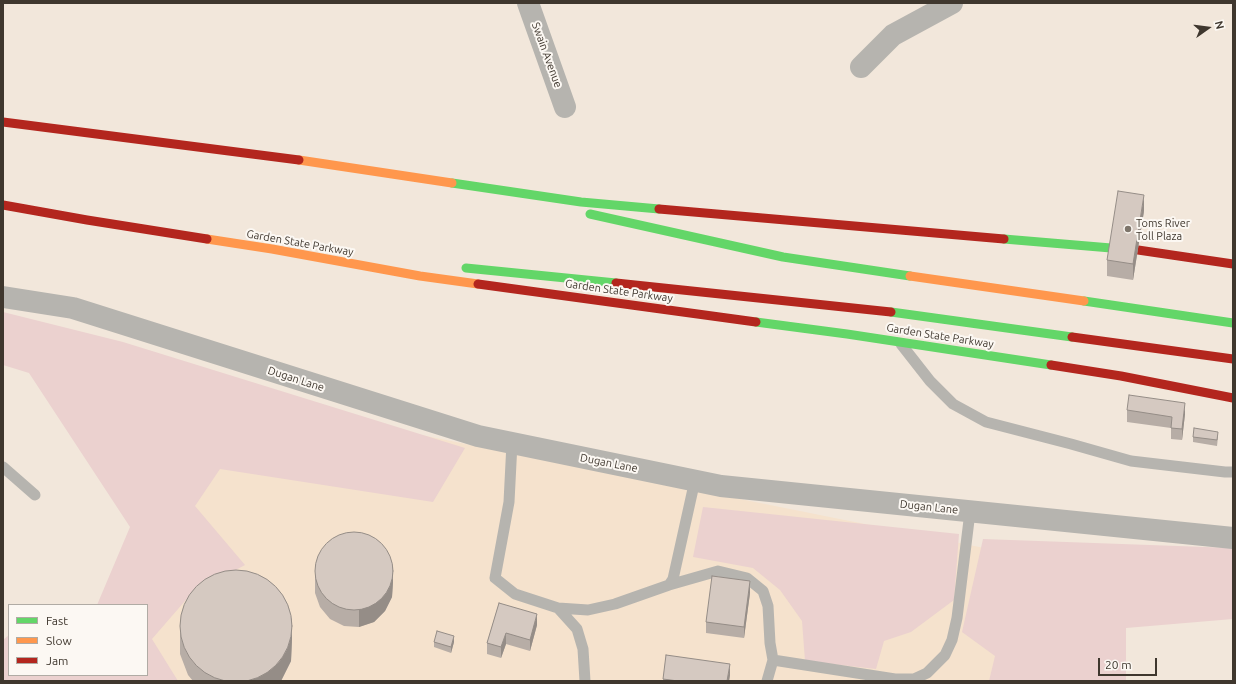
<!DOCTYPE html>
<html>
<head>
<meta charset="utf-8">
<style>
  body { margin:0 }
  #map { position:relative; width:1236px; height:684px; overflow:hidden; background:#f2e7db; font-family:Ubuntu,sans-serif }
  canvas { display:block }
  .frame { position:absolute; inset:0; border:4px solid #3f372e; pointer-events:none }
  .legend { position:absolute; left:8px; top:604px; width:140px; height:72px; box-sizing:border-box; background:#fcf8f3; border:1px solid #b0aba4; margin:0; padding:5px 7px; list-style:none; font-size:12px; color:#3f372e }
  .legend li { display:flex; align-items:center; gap:8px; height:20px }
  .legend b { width:20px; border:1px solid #b0aba4 }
  .north { position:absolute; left:1188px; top:8px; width:40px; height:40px; -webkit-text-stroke:3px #fcf8f3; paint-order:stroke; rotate:76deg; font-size:11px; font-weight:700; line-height:16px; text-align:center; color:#3f372e }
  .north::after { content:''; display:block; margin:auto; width:14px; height:18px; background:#3f372e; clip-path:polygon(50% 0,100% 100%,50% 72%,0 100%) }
  .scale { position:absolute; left:1098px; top:658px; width:59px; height:18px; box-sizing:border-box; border:2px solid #3f372e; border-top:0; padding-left:5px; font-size:12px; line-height:14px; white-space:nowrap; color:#3f372e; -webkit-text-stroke:3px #fcf8f3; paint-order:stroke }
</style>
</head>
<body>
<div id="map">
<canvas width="1236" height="684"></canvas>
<div class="frame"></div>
<ul class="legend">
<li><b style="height:5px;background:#63d668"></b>Fast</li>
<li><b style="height:5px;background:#ff974d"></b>Slow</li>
<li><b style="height:5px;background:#b3261e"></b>Jam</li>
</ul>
<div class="north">N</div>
<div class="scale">20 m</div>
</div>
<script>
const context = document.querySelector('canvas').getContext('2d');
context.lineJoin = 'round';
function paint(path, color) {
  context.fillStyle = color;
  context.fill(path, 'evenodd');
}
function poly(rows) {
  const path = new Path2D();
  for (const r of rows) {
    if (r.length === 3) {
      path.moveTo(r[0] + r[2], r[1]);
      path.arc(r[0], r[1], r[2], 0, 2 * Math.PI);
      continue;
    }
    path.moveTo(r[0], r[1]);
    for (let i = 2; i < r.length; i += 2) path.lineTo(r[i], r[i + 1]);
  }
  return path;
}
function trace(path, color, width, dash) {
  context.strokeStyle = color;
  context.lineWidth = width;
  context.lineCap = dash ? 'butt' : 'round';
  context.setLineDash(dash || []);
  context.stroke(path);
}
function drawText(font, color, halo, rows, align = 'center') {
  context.font = font + ' Ubuntu,sans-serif';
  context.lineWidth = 4;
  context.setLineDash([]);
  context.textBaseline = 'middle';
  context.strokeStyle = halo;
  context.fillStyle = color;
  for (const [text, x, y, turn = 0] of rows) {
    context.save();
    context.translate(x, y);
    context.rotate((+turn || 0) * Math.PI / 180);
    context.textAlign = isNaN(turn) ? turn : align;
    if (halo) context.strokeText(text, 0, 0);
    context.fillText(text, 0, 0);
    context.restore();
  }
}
const built = poly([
  [192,389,1054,562,1031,681,114,681,147,675,147,605]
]);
const green = poly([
  [3,312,123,342,465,448,433,502,220,469,195,506,245,565,191,594,152,639,178,681,3,681,3,640,9,635,9,675,147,675,147,605,97,605,130,527,29,373,3,365],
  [703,507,959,534,954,600,911,632,884,641,876,669,805,661,802,621,780,590,753,568,693,557],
  [983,539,1233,548,1233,619,1126,628,1126,681,989,681,995,656,962,632]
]);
const lane = poly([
  [901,344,930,381,953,404,986,422,1071,444,1131,461,1225,472,1233,472],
  [512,443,509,502,495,578,515,594,558,608,577,629,583,649,585,681],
  [3,467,35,495],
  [669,585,718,571,747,578,763,591,768,606,770,643,773,660,767,681],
  [558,608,588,610,615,604,669,585,673,579,695,480],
  [773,660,895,679,914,679,927,673,945,655,952,640,957,618,970,512]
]);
const street = poly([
  [528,3,565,107],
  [861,67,893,35,952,3],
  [3,297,73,308,478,436,721,486,1233,538]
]);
const fast = poly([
  [452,183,581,202,659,209],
  [590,214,783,257,910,276],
  [1004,239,1111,248],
  [466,268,616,283],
  [1084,301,1233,323],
  [891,312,1072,337],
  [756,322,847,334,1051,365]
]);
const slow = poly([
  [299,160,452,183],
  [207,239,272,249,420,276,478,284],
  [910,276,1084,301]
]);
const jam = poly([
  [3,122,299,160],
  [3,205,87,220,207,239],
  [659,209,1004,239],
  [1138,250,1233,264],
  [616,283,891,312],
  [478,284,756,322],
  [1072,337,1233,359],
  [1051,365,1121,376,1233,398]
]);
const wall = poly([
  [1144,211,1133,280,1107,276,1107,260],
  [1127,410,1185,414,1182,440,1171,439,1171,428,1127,422],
  [1193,437,1218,437,1217,446,1193,442],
  [315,577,393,582,392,597,385,611,374,622,359,627,344,626,330,619,320,607,315,593],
  [750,593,744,638,706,633,706,622],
  [499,603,537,625,530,651,506,644,501,658,487,654,487,643],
  [180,633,292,639,291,661,281,681,193,681,188,675,180,654],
  [434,642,454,642,451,653,434,647],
  [730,675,729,681,663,681,663,679]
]);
const shadedWall = poly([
  [1144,195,1144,211,1133,280,1133,264],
  [1185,403,1185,414,1182,440,1182,429],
  [393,566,393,582,392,597,385,611,374,622,359,627,359,610],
  [750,581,750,593,744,638,744,627],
  [537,614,537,625,530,651,530,640],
  [292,618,292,639,291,661,281,681,246,681],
  [506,633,506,644,501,658,501,647],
  [454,636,454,642,451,653,451,647],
  [730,664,730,675,729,681,727,681]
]);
const building = poly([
  [1118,191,1144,195,1133,264,1107,260,1118,191],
  [1129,395,1185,403,1182,429,1171,428,1172,417,1127,410,1129,395],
  [1194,428,1218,432,1217,440,1193,437,1194,428],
  [354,571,39],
  [236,626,56],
  [712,576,750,581,744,627,706,622,712,576],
  [499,603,537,614,530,640,506,633,501,647,487,643,499,603],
  [437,631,454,636,451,647,434,642,437,631],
  [666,655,730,664,727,681,678,681,663,679,666,655]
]);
const markers = [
  [1128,229,4,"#7e756b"]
];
const streetNames = [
  ["Swain Avenue",547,55,70],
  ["Garden State Parkway",300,243,10],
  ["Garden State Parkway",619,291,8],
  ["Garden State Parkway",940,336,9],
  ["Dugan Lane",296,379,18],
  ["Dugan Lane",609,463,11],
  ["Dugan Lane",929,507,6]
];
const poiNames = [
  ["Toms River",1136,223],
  ["Toll Plaza",1136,236]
];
paint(built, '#f5e2cd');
paint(green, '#ebd1cf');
trace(lane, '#b6b4af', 11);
trace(street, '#b6b4af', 22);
trace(fast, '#63d668', 9);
trace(slow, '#ff974d', 9);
trace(jam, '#b3261e', 9);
paint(wall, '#b7ada6');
paint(shadedWall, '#958d87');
paint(building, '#d5c9c1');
trace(building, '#958d87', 1);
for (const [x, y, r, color] of markers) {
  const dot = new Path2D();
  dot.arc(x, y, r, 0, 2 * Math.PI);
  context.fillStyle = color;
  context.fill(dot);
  trace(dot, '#fcf8f3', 1.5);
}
drawText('11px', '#3f372e', '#fcf8f3', streetNames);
drawText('11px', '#3f372e', '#fcf8f3', poiNames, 'left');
</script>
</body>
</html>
